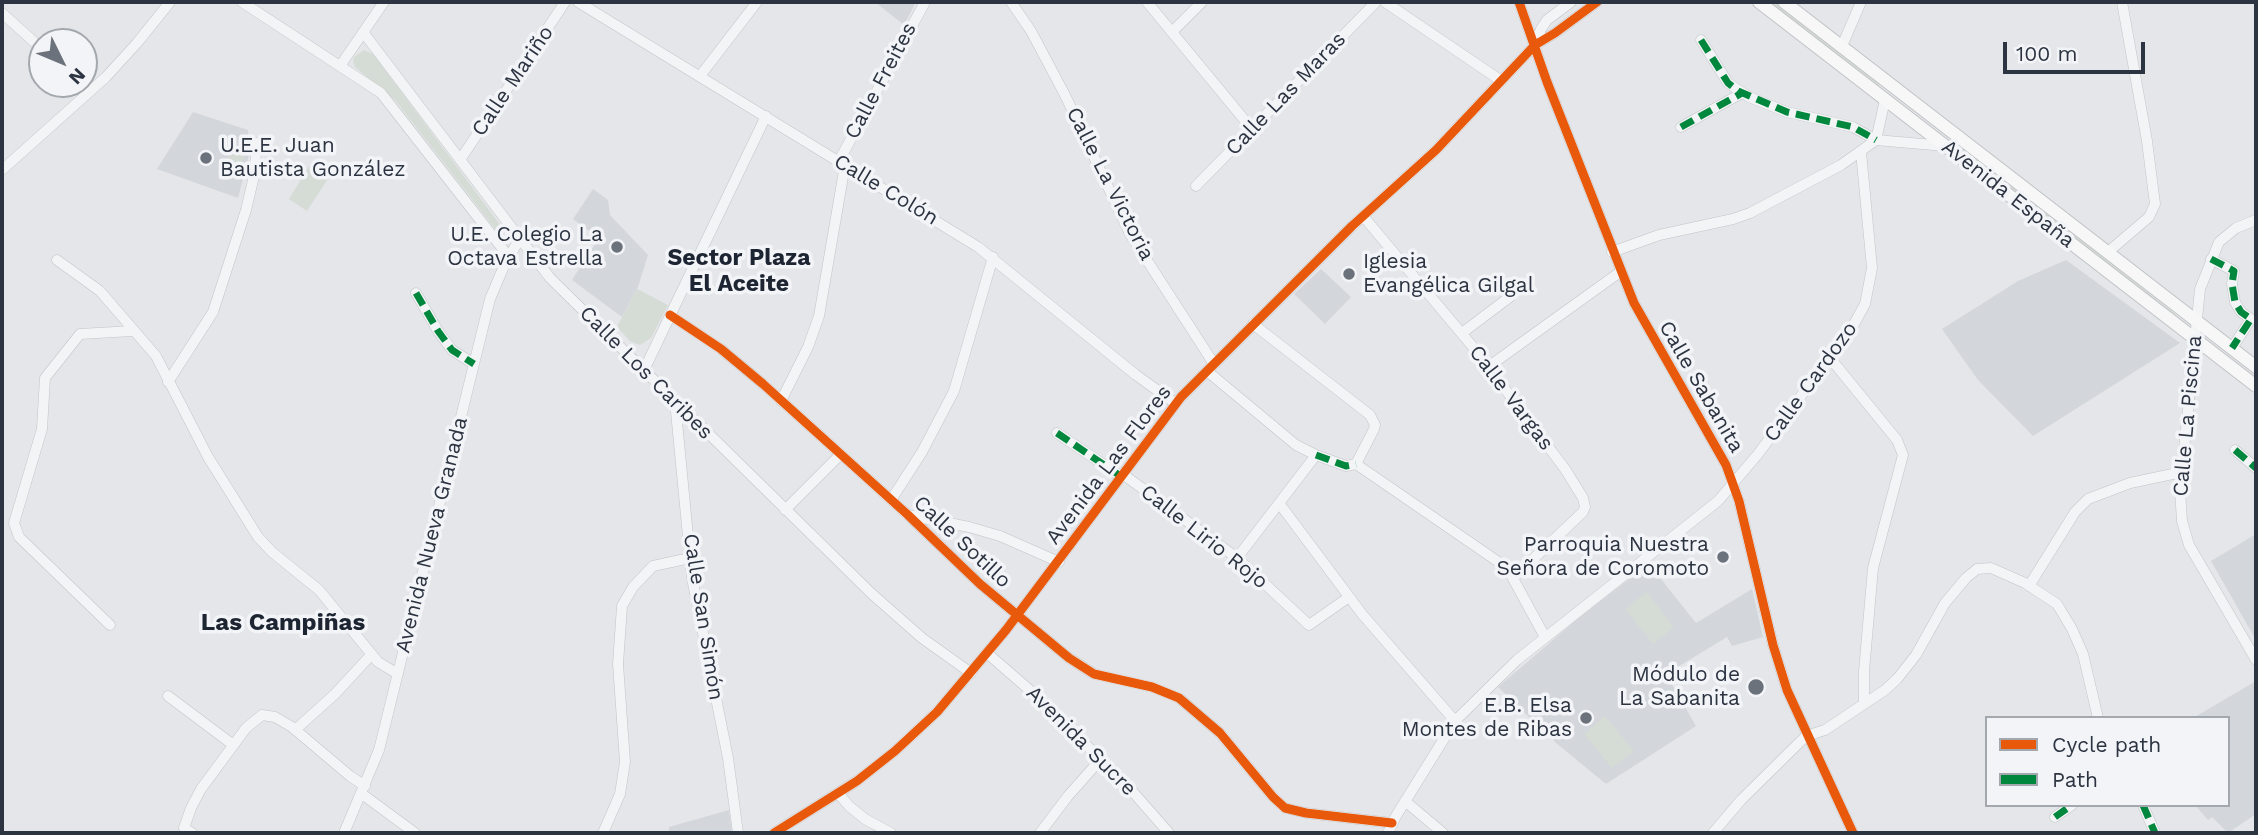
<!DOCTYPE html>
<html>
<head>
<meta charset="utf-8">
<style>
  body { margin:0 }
  #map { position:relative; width:2258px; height:835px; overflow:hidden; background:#e4e6e9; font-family:"Work Sans",sans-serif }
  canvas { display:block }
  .frame { position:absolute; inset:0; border:4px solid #2c3341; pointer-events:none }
  .legend { position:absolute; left:1985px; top:716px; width:245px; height:91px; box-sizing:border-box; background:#f2f4f7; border:2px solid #a3a7ae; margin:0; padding:9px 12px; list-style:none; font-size:21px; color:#2c3341 }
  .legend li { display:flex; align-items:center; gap:14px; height:35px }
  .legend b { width:35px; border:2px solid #a3a7ae }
  .north { position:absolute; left:28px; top:28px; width:70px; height:70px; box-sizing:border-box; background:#f2f4f7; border:2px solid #a3a7ae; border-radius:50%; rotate:133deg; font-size:19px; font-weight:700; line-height:28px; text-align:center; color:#2c3341 }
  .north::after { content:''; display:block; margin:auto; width:24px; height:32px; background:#6c727c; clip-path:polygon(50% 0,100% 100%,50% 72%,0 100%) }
  .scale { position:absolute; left:2003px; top:42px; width:142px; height:32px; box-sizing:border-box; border:4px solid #2c3341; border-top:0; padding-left:9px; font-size:21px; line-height:24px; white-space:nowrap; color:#2c3341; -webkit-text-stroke:5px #f2f4f7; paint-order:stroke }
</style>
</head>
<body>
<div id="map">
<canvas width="2258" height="835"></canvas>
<div class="frame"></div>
<ul class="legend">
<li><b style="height:9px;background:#e8590c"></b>Cycle path</li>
<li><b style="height:9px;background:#00873e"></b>Path</li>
</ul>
<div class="north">N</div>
<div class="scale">100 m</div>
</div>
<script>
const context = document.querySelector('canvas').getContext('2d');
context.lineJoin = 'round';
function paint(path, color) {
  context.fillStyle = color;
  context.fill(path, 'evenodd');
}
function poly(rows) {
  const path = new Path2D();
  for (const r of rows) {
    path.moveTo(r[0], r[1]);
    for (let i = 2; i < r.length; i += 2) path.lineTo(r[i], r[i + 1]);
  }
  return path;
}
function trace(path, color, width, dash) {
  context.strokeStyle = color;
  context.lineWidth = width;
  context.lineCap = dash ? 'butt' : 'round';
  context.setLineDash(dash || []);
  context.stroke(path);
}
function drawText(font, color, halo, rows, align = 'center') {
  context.font = font + ' "Work Sans",sans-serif';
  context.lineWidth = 7;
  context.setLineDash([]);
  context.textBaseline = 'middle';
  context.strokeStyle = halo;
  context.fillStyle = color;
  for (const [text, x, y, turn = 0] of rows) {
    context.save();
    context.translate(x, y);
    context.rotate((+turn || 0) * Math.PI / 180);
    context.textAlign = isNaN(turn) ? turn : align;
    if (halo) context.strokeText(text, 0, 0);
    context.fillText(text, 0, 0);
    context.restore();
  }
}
const built = poly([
  [875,2,916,2,904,25],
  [193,112,248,130,250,151,238,198,157,169],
  [593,189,608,200,610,215,648,255,638,287,622,317,572,280,599,238,573,219],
  [2066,260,2180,343,2033,436,1978,380,1942,329,2018,281],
  [1321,269,1351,297,1325,324,1294,294],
  [2256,534,2256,640,2211,561],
  [1649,564,1696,623,1752,589,1763,637,1732,646,1727,637,1666,674,1696,726,1606,784,1556,743,1498,687,1581,616],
  [2256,681,2256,814,2228,833,2212,817,2208,820,2195,805,2228,805,2228,718,2193,718],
  [729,810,732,833,669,833,669,827]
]);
const green = poly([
  [1767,2,1776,2,1879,81,1879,86],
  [364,50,373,54,501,226,501,230,496,230,395,100,355,67,353,61,354,57],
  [1907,108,1945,138,1965,148,2175,314,2173,315,1906,109],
  [232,147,246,152,238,174,224,169],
  [310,165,329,177,307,211,289,199],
  [637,289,668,305,651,338,640,345,630,341,617,327],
  [1647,592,1674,627,1653,644,1625,609],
  [1605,716,1634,751,1612,768,1584,734]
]);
const minor = poly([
  [242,2,381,93,509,257],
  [578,2,978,247,1136,375,1175,403],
  [1011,2,1031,31,1066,97,1130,234,1214,364],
  [1147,2,1252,129],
  [1385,2,1500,80],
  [1519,2,1547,82,1634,303,1726,465,1739,501,1773,645,1787,690,1853,833],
  [2,13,42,49],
  [363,32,550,278,872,594,922,638,971,673],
  [1172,32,1202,2],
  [1701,40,1728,83,1749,97,1787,112,1853,127,1876,140,1945,146],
  [1535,45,1541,29,1547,20,1571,2],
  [1842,46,1861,2],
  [340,66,384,2],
  [700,76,757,2],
  [1681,127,1742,93],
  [460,160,565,2],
  [839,161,925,2],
  [2,170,106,77,137,43,170,2],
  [1196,186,1376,2],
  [1363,216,1478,353,1565,469,1583,498,1585,507,1583,512,1513,578],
  [2256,220,2236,228,2219,242,2200,289,2180,490,2182,521,2189,545,2256,660],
  [1612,252,1659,235,1733,219,1750,213,1841,165,1876,140,1885,100],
  [2108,252,2149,217,2155,204,2147,141,2122,2],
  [2211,259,2234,271,2232,284,2235,302,2241,312,2251,319,2232,348],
  [57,260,100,291,156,356,208,457,258,537,272,552,319,590,378,662,398,674],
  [416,293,438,331,452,350,474,364],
  [670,315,721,349,763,384,908,515,980,584,1069,658,1094,674,1152,687,1179,698,1220,733,1273,797,1285,808,1306,813,1392,823],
  [1253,324,1370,415,1375,425,1374,429,1356,464],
  [1462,333,1511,296],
  [1830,358,1897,440,1903,455,1873,568,1864,671,1864,704],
  [1488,367,1620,272],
  [644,370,766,116],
  [1207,371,1296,445,1316,455,1346,466,1356,464,1500,563,1510,573,1545,637],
  [168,382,213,312,246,210,254,176,257,143],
  [675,401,692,578,728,758,738,833],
  [781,401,808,347,819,316,845,165],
  [1057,433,1122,477],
  [2235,450,2256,468],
  [1124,475,1237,558,1309,625,1349,597],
  [891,500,922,452,954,391,993,257],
  [1279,503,1362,614,1455,721],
  [785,510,840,455],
  [908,515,969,527,1000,536,1059,562],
  [1237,558,1316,455],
  [2029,586,2075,512,2088,499,2130,483,2182,472],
  [110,625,19,537,14,523,42,429,45,378,80,334,132,331],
  [987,653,1033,693,1125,783,1169,833],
  [168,696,232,744],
  [295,730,335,694,371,655],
  [838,793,849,806,865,819,891,833],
  [362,794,415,833],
  [1405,801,1443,833],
  [2143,805,2155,833],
  [2055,817,2072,805],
  [192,833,184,828,191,808,201,789,246,728,262,715,275,717,292,727,350,776,365,786],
  [344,833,379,750,490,299,504,266,520,238],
  [603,833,620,794,625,762,618,664,622,606,633,587,653,566,690,558],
  [774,833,857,781,895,751,937,712,1006,630,1181,397,1352,226,1436,150,1535,45,1555,33,1597,2],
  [1040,833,1068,796,1100,760],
  [1388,833,1396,816,1455,721,1517,660,1718,501,1758,454,1853,326,1865,304,1872,268,1861,152],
  [1713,833,1741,800,1806,736,1825,730,1885,690,1897,679,1916,655,1945,603,1966,578,1977,569,1991,568,2025,583,2057,604,2072,629,2083,654,2098,718]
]);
const major = poly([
  [1759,2,2256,386],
  [1784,2,2256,367]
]);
const quiet = poly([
  [1701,40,1728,83,1738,91,1787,112,1853,127,1876,140],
  [1681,127,1742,93],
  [2211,259,2234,271,2232,284,2235,302,2241,312,2251,319,2232,348],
  [416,293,438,331,452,350,474,364],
  [1057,433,1122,477],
  [2235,450,2256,468],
  [1316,455,1346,466,1356,464],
  [2143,805,2155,833],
  [2055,817,2072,805]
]);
const cycleway = poly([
  [1519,2,1547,82,1634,303,1726,465,1739,501,1773,645,1787,690,1853,833],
  [670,315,721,349,763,384,908,515,980,584,1069,658,1094,674,1152,687,1179,698,1220,733,1273,797,1285,808,1306,813,1392,823],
  [774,833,857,781,895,751,937,712,1006,630,1181,397,1352,226,1436,150,1535,45,1555,33,1597,2]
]);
const markers = [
  [206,158,7,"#6c727c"],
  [617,247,7,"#6c727c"],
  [1349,274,7,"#6c727c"],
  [1723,557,7,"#6c727c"],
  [1756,687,9,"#6c727c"],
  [1586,718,7,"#6c727c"]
];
const streetNames = [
  ["Calle Mariño",513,81,-56],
  ["Calle Freites",881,81,-62],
  ["Calle Las Maras",1286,94,-46],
  ["Calle La Victoria",1110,184,63],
  ["Calle Colón",886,190,31],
  ["Avenida España",2008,194,38],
  ["Calle Los Caribes",646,373,45],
  ["Calle Cardozo",1811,382,-54],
  ["Calle Sabanita",1701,387,60],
  ["Calle Vargas",1511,398,53],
  ["Calle La Piscina",2188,416,-85],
  ["Avenida Las Flores",1109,465,-53],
  ["Avenida Nueva Granada",432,535,-76],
  ["Calle Lirio Rojo",1204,537,38],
  ["Calle Sotillo",962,542,43],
  ["Calle San Simón",703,617,81],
  ["Avenida Sucre",1081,741,45]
];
const poiNames = [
  ["U.E.E. Juan",220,146,"left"],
  ["Bautista González",220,170,"left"],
  ["U.E. Colegio La",603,235],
  ["Octava Estrella",603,259],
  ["Iglesia",1363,262,"left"],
  ["Evangélica Gilgal",1363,286,"left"],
  ["Parroquia Nuestra",1709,545],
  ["Señora de Coromoto",1709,569],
  ["Módulo de",1740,675],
  ["La Sabanita",1740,699],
  ["E.B. Elsa",1572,706],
  ["Montes de Ribas",1572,730]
];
const neighbourhoodNames = [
  ["Sector Plaza",739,258],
  ["El Aceite",739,284]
];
const quarterNames = [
  ["Las Campiñas",283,623]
];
paint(built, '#d3d6db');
paint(green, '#d5dcd5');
trace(minor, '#c2c4c7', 11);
trace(major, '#c1c3c6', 14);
trace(minor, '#f3f4f5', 10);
trace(major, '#f7f7f7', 12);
trace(quiet, '#00873e', 7, [14, 7]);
trace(cycleway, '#e8590c', 9);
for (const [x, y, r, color] of markers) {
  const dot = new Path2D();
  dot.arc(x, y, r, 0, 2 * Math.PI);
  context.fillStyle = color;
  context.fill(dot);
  trace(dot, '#f2f4f7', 2.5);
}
drawText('21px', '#2c3341', '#f2f4f7', streetNames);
drawText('21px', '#2c3341', '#f2f4f7', poiNames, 'right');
drawText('bold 23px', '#1e2532', '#f2f4f7', neighbourhoodNames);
drawText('bold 24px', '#1e2532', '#f2f4f7', quarterNames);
</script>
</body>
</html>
